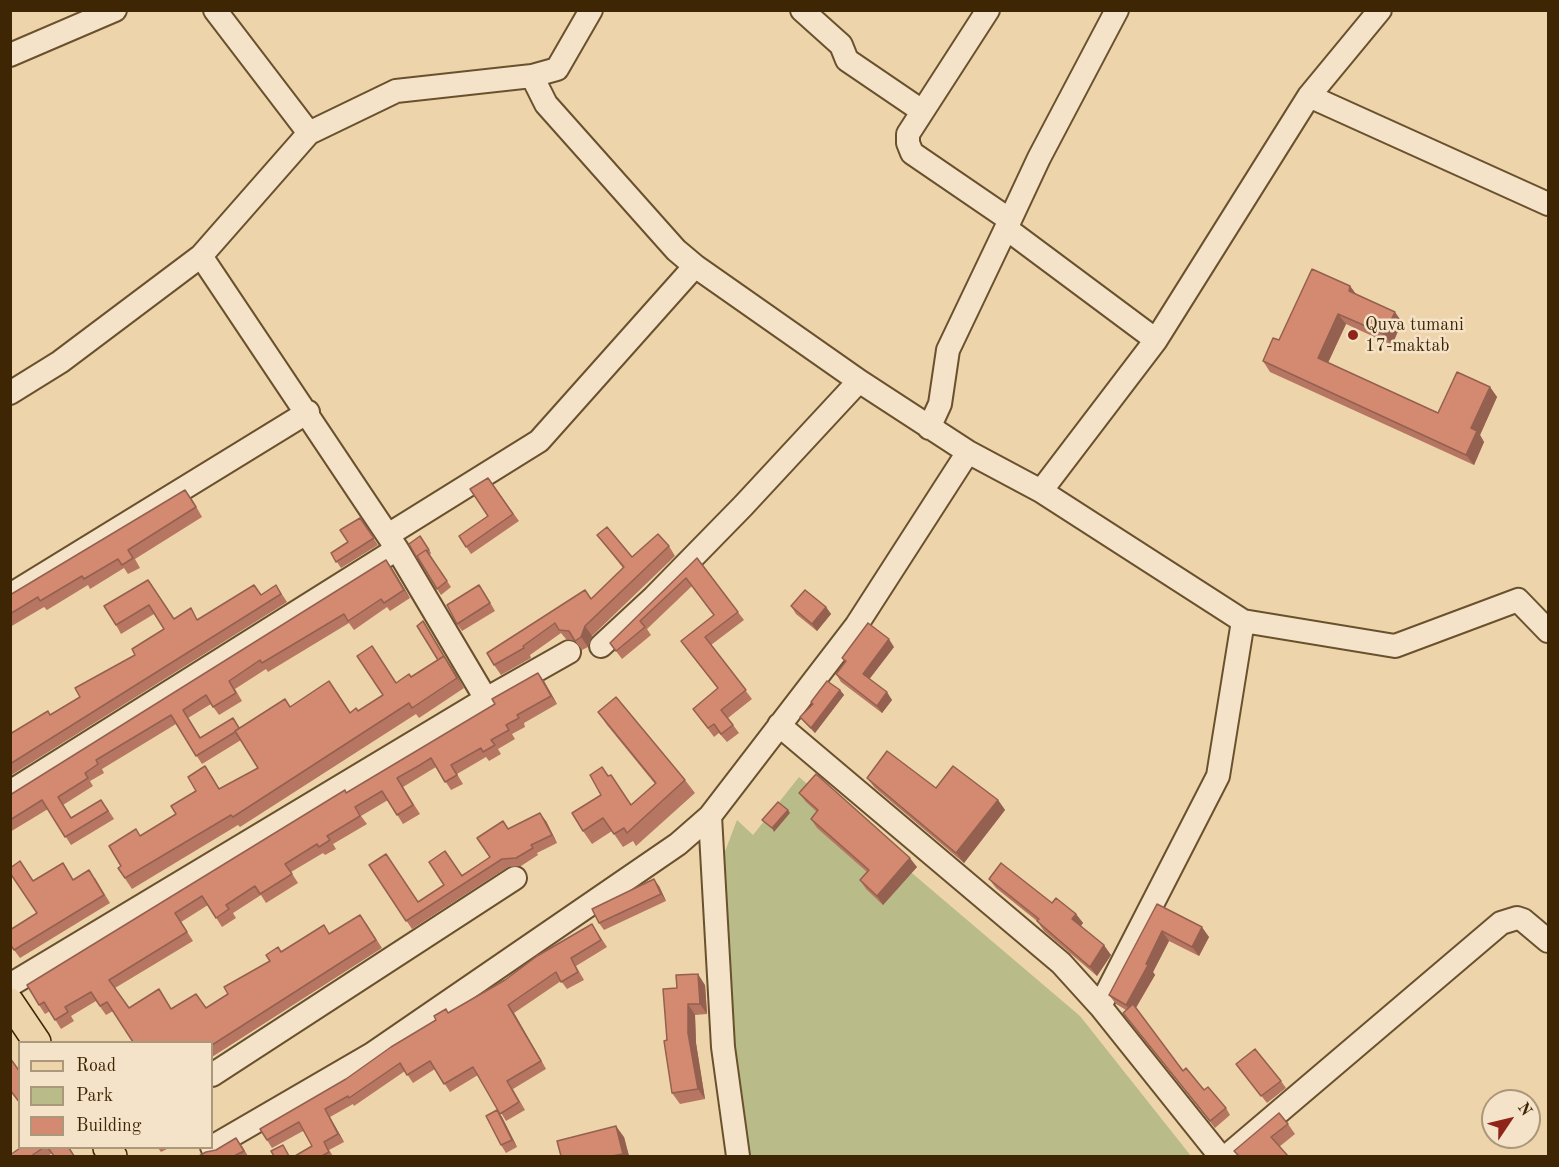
<!DOCTYPE html>
<html>
<head>
<meta charset="utf-8">
<style>
  body { margin:0 }
  #map { position:relative; width:1559px; height:1167px; overflow:hidden; background:#eed4aa; font-family:"Old Standard TT",serif }
  canvas { display:block }
  .frame { position:absolute; inset:0; border:12px solid #3e2504; pointer-events:none }
  .legend { position:absolute; left:18px; top:1041px; width:195px; height:108px; box-sizing:border-box; background:#f4e3c8; border:2px solid #ab977a; margin:0; padding:8px 10px; list-style:none; font-size:18px; color:#3e2504 }
  .legend li { display:flex; align-items:center; gap:12px; height:30px }
  .legend b { width:30px; border:2px solid #ab977a }
  .north { position:absolute; left:1481px; top:1089px; width:60px; height:60px; box-sizing:border-box; background:#f4e3c8; border:2px solid #ab977a; border-radius:50%; rotate:55deg; font-size:16px; font-weight:700; line-height:24px; text-align:center; color:#3e2504 }
  .north::after { content:''; display:block; margin:auto; width:21px; height:27px; background:#8f2418; clip-path:polygon(50% 0,100% 100%,50% 72%,0 100%) }
</style>
</head>
<body>
<div id="map">
<canvas width="1559" height="1167"></canvas>
<div class="frame"></div>
<ul class="legend">
<li><b style="height:8px;background:#eed4aa"></b>Road</li>
<li><b style="height:16px;background:#b9bc88"></b>Park</li>
<li><b style="height:16px;background:#d48971"></b>Building</li>
</ul>
<div class="north">N</div>
</div>
<script>
const context = document.querySelector('canvas').getContext('2d');
context.lineJoin = 'round';
function paint(path, color) {
  context.fillStyle = color;
  context.fill(path, 'evenodd');
}
function poly(rows) {
  const path = new Path2D();
  for (const r of rows) {
    path.moveTo(r[0], r[1]);
    for (let i = 2; i < r.length; i += 2) path.lineTo(r[i], r[i + 1]);
  }
  return path;
}
function trace(path, color, width, dash) {
  context.strokeStyle = color;
  context.lineWidth = width;
  context.lineCap = dash ? 'butt' : 'round';
  context.setLineDash(dash || []);
  context.stroke(path);
}
function drawText(font, color, halo, rows, align = 'center') {
  context.font = font + ' "Old Standard TT",serif';
  context.lineWidth = 5;
  context.setLineDash([]);
  context.textBaseline = 'middle';
  context.strokeStyle = halo;
  context.fillStyle = color;
  for (const [text, x, y, turn = 0] of rows) {
    context.save();
    context.translate(x, y);
    context.rotate((+turn || 0) * Math.PI / 180);
    context.textAlign = isNaN(turn) ? turn : align;
    if (halo) context.strokeText(text, 0, 0);
    context.fillText(text, 0, 0);
    context.restore();
  }
}
const green = poly([
  [799,777,1080,1016,1191,1156,744,1156,720,892,724,854,737,820,753,835]
]);
const minor = poly([
  [215,10,309,133],
  [802,10,841,45,847,60,922,111],
  [988,10,908,134,908,143,912,153,1010,220,1039,158,1117,10],
  [10,55,115,10],
  [532,76,546,104,676,250,695,266,859,381,968,452],
  [1309,96,1548,204],
  [1007,229,1156,340],
  [10,393,60,362,201,256,309,133,396,91,532,76,557,69,591,10],
  [929,428,940,404,948,350,1010,220],
  [1041,491,1156,340,1309,96,1380,10],
  [388,535,539,441,695,266],
  [10,595,308,412],
  [601,646,654,597,743,506,859,381],
  [486,699,569,652],
  [779,725,1061,963,1100,1006,1220,1156],
  [10,792,397,549],
  [710,816,723,1047,738,1156],
  [10,985,486,699,397,549,201,256],
  [1100,1006,1218,776,1243,621],
  [212,1075,515,878],
  [212,1147,372,1054,678,844,710,816,856,626,968,452,1041,491,1243,621,1395,646,1518,600,1548,631],
  [1227,1156,1501,923,1517,918,1523,920,1548,941]
]);
const major = poly([
  [10,1002,37,1042],
  [107,1148,113,1156]
]);
const wall = poly([
  [1350,286,1356,294,1402,322,1392,345,1346,324,1328,363,1438,413,1490,387,1497,397,1480,435,1484,442,1474,465,1270,372,1263,361,1279,340],
  [488,478,519,521,471,554,459,536,488,516],
  [192,499,202,517,135,559,140,568,128,574,124,568,90,589,88,585,47,610,44,607,10,627,10,595],
  [360,518,378,545,341,568,331,553,348,542],
  [597,535,632,557,669,546,675,556,592,636,588,647,582,650,575,641,566,639,561,633,530,655,531,658,501,675,494,665,591,599,623,568],
  [420,536,431,553,430,555,451,587,441,595,417,558],
  [697,558,744,620,711,645,752,699,728,718,739,733,727,742,719,733,714,737,693,709,718,689,681,641,714,615,692,586,647,629,651,635,622,659,610,643],
  [392,568,410,598,390,611,387,607,354,630,349,623,268,672,266,669,235,689,242,701,219,715,211,704,188,718,201,738,240,727,290,706,337,692,350,712,358,711,383,695,396,683,411,677,438,660,423,621,464,688,419,718,416,714,240,827,238,825,132,889,118,868,121,866,141,836,176,814,196,791,212,776,219,789,258,768,241,740,202,764,176,724,102,769,104,773,90,781,93,786,63,805,71,818,107,808,114,819,71,845,48,809,10,832,10,795],
  [148,580,174,619,198,619,261,595,276,585,287,602,10,776,10,734,50,715,80,697,135,655,164,629,154,614,121,634,116,625],
  [484,592,495,611,462,631,457,624],
  [791,606,826,607,831,614,817,631,796,614],
  [894,647,869,679,892,700,882,713,841,682,836,674,845,662,842,658],
  [538,673,544,681,557,704,524,723,525,727,512,734,515,739,498,749,501,754,489,761,486,757,457,774,463,784,451,790,436,767,426,773,403,787,420,814,403,824,388,800,361,816,367,824,333,844,336,849,325,855,323,853,291,872,298,883,266,903,261,895,233,913,236,918,222,927,208,905,181,922,193,941,115,988,129,1008,172,1009,206,1008,228,994,281,952,324,925,330,934,366,923,382,948,212,1057,212,1042,113,1011,106,1015,96,1001,71,1016,74,1021,61,1029,50,1011,45,1014,39,1005,346,793,495,704],
  [840,690,844,695,815,733,805,723,800,717,813,705,811,702],
  [598,712,685,780,695,793,636,846,633,841,623,847,612,831,592,844,583,831,601,795,609,776,631,805,655,784,607,725],
  [867,778,936,788,998,800,1005,810,964,863,875,788],
  [799,793,917,867,883,905,866,889,860,880,867,872,817,828,811,819,817,812,806,802],
  [546,821,557,843,537,853,538,855,521,866,508,867,412,929,369,865,418,902,490,857,509,829],
  [95,878,110,903,20,958,14,950,37,913,33,881],
  [989,879,1052,903,1076,914,1083,923,1081,926,1111,955,1097,976,1044,931,1037,921,996,888],
  [659,886,666,901,604,930,599,923],
  [1157,904,1209,937,1199,956,1169,941,1153,972,1155,975,1136,1008,1183,1071,1226,1108,1230,1115,1215,1128,1128,1019,1123,1013,1126,1010,1116,1004,1109,995],
  [592,924,607,947,576,966,584,980,567,989,561,981,514,1013,546,1069,513,1089,525,1110,506,1121,478,1075,450,1092,435,1069,413,1083,405,1071,354,1106,353,1104,330,1117,344,1142,329,1150,333,1156,295,1156,312,1146,303,1131,272,1148,267,1140,346,1079,449,1012,505,980],
  [705,985,707,1014,695,1015,696,1043,705,1099,680,1104,672,1093,667,1040,677,988],
  [1236,1064,1281,1081,1286,1088,1267,1103],
  [497,1110,502,1117,517,1147,506,1153,501,1145],
  [1288,1124,1295,1134,1279,1147,1288,1156,1238,1156,1234,1151],
  [624,1137,629,1156,561,1156],
  [242,1146,248,1156,199,1156,216,1150],
  [20,1148,69,1148,52,1153,48,1156,10,1156],
  [158,1148,169,1148,161,1152]
]);
const shadedWall = poly([
  [1350,286,1358,297,1349,291],
  [1395,312,1402,322,1392,345,1384,334],
  [1338,314,1346,324,1325,369,1318,358],
  [1490,387,1497,397,1480,435,1484,442,1474,465,1466,455,1471,428],
  [386,560,392,568,410,598,404,590],
  [826,607,831,614,817,631,812,624],
  [585,626,592,636,588,647,581,637],
  [889,639,894,647,868,681,863,674],
  [444,656,451,666,464,688,457,678],
  [538,673,544,681,557,704,551,696],
  [840,690,844,695,815,733,811,728],
  [887,692,892,700,882,713,877,706],
  [998,800,1005,810,964,863,956,853],
  [788,810,790,813,774,832,772,828],
  [540,813,546,821,557,843,552,835],
  [910,858,917,867,883,905,877,896],
  [654,879,659,886,666,901,661,894],
  [1076,914,1083,923,1079,928,1072,919],
  [1202,927,1209,937,1199,956,1192,947],
  [1162,931,1169,941,1153,972,1155,975,1132,1014,1126,1005],
  [1104,945,1111,955,1097,976,1090,967],
  [698,974,705,985,707,1014,700,1004],
  [688,1004,695,1015,696,1043,705,1099,698,1089,688,1033],
  [508,1005,514,1013,546,1069,541,1061],
  [325,1109,330,1117,344,1142,338,1134],
  [497,1110,502,1117,517,1147,512,1140],
  [616,1126,624,1137,629,1156,625,1156,623,1154]
]);
const building = poly([
  [1312,269,1350,286,1349,291,1395,312,1384,334,1338,314,1318,358,1438,413,1457,372,1490,387,1471,428,1477,431,1466,455,1263,361,1273,338,1279,340,1312,269],
  [488,478,513,514,466,547,459,536,488,516,470,489,488,478],
  [185,490,196,507,128,550,133,558,122,565,118,559,84,579,82,576,40,601,38,597,10,614,10,595,185,490],
  [360,518,374,538,336,562,331,553,348,542,340,530,360,518],
  [607,527,632,557,658,534,669,546,585,626,581,637,575,641,569,631,559,630,555,623,523,646,524,648,494,665,487,653,585,590,591,599,624,567,597,535,607,527],
  [420,536,429,550,427,551,426,550,417,556,417,558,409,544,420,536],
  [426,550,447,581,437,589,417,556,426,550],
  [697,558,738,612,705,637,746,690,721,710,733,725,721,734,714,724,708,728,693,709,718,688,681,641,714,615,686,578,640,621,645,627,616,651,610,643,697,558],
  [386,560,404,590,384,603,381,599,348,621,344,614,262,663,260,660,229,681,236,693,213,707,206,695,183,710,200,738,233,718,239,728,235,731,235,732,196,756,171,715,96,760,98,764,85,773,88,778,58,797,71,818,101,800,108,811,65,837,42,800,10,820,10,795,386,560],
  [148,580,174,619,191,608,197,620,254,585,261,595,276,585,281,594,10,764,10,734,48,711,50,715,80,697,75,688,135,655,132,649,164,629,149,605,116,625,104,606,148,580],
  [479,585,490,603,457,624,447,605,479,585],
  [805,590,826,607,812,624,791,606,805,590],
  [423,621,445,658,444,656,438,660,417,626,423,621],
  [868,623,889,639,863,674,887,692,877,706,836,674,846,661,842,658,868,623],
  [372,646,396,683,409,674,411,677,444,656,457,678,412,708,409,703,233,817,231,815,125,878,118,868,121,866,109,846,136,829,140,836,176,814,171,806,196,791,188,777,205,766,219,789,258,768,235,731,285,699,290,707,329,681,350,713,356,708,358,711,383,695,357,656,372,646],
  [538,673,551,696,517,715,519,718,506,725,509,730,491,740,495,745,483,752,481,748,451,765,457,775,445,782,431,758,420,765,397,778,413,805,397,815,382,791,355,807,360,816,327,836,330,840,319,847,317,844,285,864,292,874,260,894,255,886,226,905,229,909,216,918,202,896,175,913,187,932,109,980,129,1008,159,989,171,1009,196,994,206,1008,228,994,224,987,270,961,266,955,278,947,281,952,324,925,329,934,360,915,376,940,212,1045,212,1042,133,1042,107,1002,100,1006,91,992,65,1007,68,1012,55,1020,44,1002,39,1005,27,985,345,790,346,793,495,704,492,699,538,673],
  [827,681,840,690,811,728,800,717,813,704,811,702,827,681],
  [616,697,685,780,627,833,624,828,614,834,603,818,583,831,572,813,601,795,590,775,602,767,608,776,611,775,631,805,656,783,598,712,616,697],
  [887,751,936,788,953,766,998,800,956,853,867,778,887,751],
  [816,774,910,858,877,896,860,880,869,870,811,819,818,810,799,793,816,774],
  [778,802,788,810,772,828,762,820,778,802],
  [540,813,552,835,531,845,533,848,516,858,502,859,406,921,369,865,386,854,418,902,444,885,429,862,445,851,462,876,490,857,477,838,503,821,508,829,540,813],
  [20,861,33,881,63,863,73,880,89,870,104,895,14,950,10,944,10,930,37,913,10,873,10,868,20,861],
  [1001,863,1052,903,1056,898,1076,914,1072,919,1104,945,1090,967,1037,921,1039,919,989,879,1001,863],
  [654,879,661,894,599,923,592,909,654,879],
  [1157,904,1202,927,1192,947,1162,931,1146,964,1148,965,1126,1005,1109,995,1157,904],
  [592,924,601,940,571,958,578,972,561,982,556,972,508,1005,541,1061,507,1081,519,1102,500,1114,473,1067,444,1084,430,1061,407,1075,400,1063,349,1098,348,1096,325,1109,338,1134,324,1142,329,1152,322,1156,295,1156,312,1146,299,1122,267,1140,260,1129,346,1079,391,1047,436,1020,434,1016,446,1009,448,1013,505,980,537,956,592,924],
  [698,974,700,1004,688,1004,688,1033,698,1089,672,1093,664,1041,667,1040,663,989,677,988,676,975,698,974],
  [1133,1004,1183,1071,1186,1068,1204,1090,1208,1087,1226,1108,1210,1121,1123,1013,1133,1004],
  [1255,1049,1281,1081,1261,1096,1236,1064,1255,1049],
  [10,1058,20,1072,20,1103,10,1090,10,1058],
  [497,1110,512,1140,501,1145,486,1116,497,1110],
  [1279,1113,1288,1124,1271,1137,1288,1156,1239,1156,1234,1151,1279,1113],
  [616,1126,623,1154,612,1156,561,1156,557,1141,616,1126],
  [236,1138,244,1151,234,1156,199,1156,206,1152,216,1150,236,1138],
  [283,1145,289,1156,274,1156,271,1151,283,1145],
  [20,1148,43,1148,31,1156,10,1156,10,1155,20,1148],
  [48,1148,69,1148,74,1156,54,1156,48,1148]
]);
const markers = [
  [1353,335,6,"#8f2418"]
];
const poiNames = [
  ["Quva tumani",1365,325],
  ["17-maktab",1365,346]
];
paint(green, '#b9bc88');
trace(minor, '#6a512e', 26);
trace(major, '#3e2504', 30);
trace(minor, '#f4e3c8', 22);
trace(major, '#eed4aa', 27);
paint(wall, '#b67661');
paint(shadedWall, '#94604f');
paint(building, '#d48971');
trace(building, '#94604f', 1.5);
for (const [x, y, r, color] of markers) {
  const dot = new Path2D();
  dot.arc(x, y, r, 0, 2 * Math.PI);
  context.fillStyle = color;
  context.fill(dot);
  trace(dot, '#f4e3c8', 2);
}
drawText('18px', '#3e2504', '#f4e3c8', poiNames, 'left');
</script>
</body>
</html>
